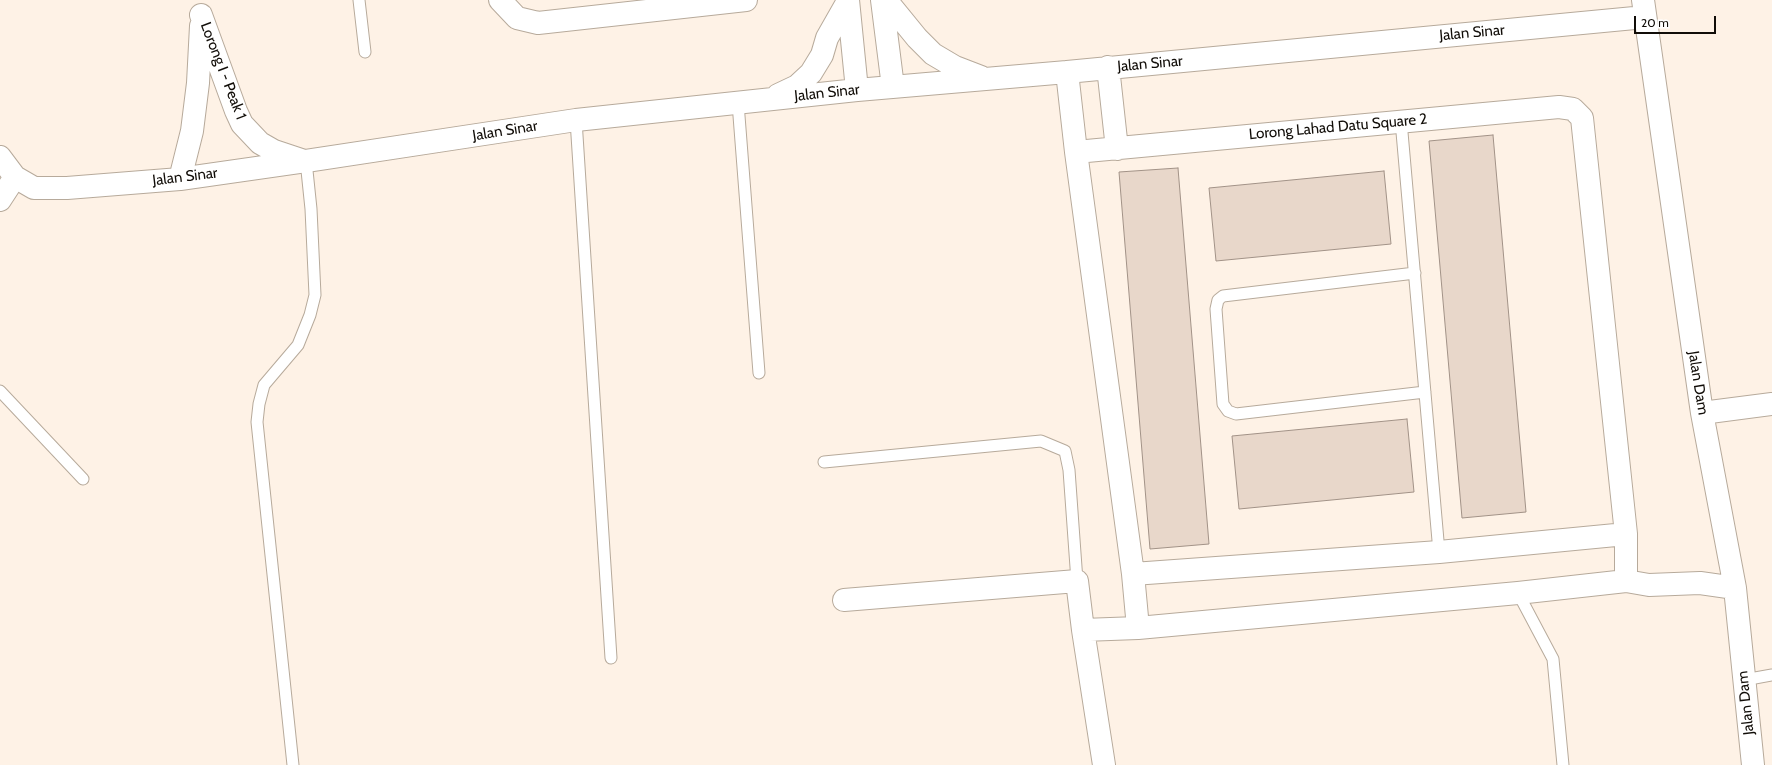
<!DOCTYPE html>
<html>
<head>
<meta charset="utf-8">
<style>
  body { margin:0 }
  #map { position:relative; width:1772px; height:765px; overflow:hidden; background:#fef2e6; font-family:Cabin,sans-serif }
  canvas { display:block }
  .scale { position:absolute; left:1634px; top:16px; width:82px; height:18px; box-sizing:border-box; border:2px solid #110d08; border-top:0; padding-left:5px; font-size:12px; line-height:14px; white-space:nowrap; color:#110d08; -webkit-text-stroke:3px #fff; paint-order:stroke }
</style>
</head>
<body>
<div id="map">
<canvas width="1772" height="765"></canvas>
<div class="scale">20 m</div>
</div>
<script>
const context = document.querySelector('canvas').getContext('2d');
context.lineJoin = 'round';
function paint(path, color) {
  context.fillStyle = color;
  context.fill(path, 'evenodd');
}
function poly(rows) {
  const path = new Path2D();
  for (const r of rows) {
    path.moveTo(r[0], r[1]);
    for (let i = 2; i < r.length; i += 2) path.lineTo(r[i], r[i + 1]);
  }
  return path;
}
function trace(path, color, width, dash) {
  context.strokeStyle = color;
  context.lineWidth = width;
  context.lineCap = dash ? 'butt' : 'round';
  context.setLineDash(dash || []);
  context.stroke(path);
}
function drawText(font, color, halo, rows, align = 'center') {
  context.font = font + ' Cabin,sans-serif';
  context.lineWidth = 3;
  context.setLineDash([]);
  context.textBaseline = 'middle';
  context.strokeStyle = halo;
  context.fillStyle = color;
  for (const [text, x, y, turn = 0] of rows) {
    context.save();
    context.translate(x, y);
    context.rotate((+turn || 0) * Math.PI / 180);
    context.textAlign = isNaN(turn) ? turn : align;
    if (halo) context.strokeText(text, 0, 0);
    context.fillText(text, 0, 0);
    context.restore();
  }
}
const building = poly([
  [1493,135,1526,512,1462,518,1429,141,1493,135],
  [1178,168,1209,544,1150,549,1119,172,1178,168],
  [1384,171,1391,244,1216,261,1209,188,1384,171],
  [1407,419,1414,492,1239,509,1232,436,1407,419]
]);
const service = poly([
  [359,0,365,52],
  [738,103,759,373],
  [576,120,611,658],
  [1401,121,1439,552],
  [1415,273,1223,296,1218,300,1216,309,1223,404,1228,411,1236,414,1425,392],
  [0,391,83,479],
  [824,462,1041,441,1065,451,1069,470,1077,581],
  [1518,593,1553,659,1563,765],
  [1744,680,1772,675],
  [293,765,257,422,259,404,264,385,298,345,310,315,315,295,311,209,306,161]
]);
const minor = poly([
  [500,0,517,18,538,23,746,0],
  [848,0,857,90],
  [882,0,893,87],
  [886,0,917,38,933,54,955,67,981,77],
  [1643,0,1702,413,1735,588,1753,765],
  [201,15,236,111,242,124,260,143,274,151,301,160],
  [1108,67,1117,149],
  [1067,72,1076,152,1133,574,1439,552,1626,534,1582,118,1573,109,1559,107,1076,152],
  [778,95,797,86,811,73,822,55,827,38,848,1],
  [0,157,15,177,34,188,67,188,180,179,306,161,576,120,857,90,1067,72,1645,17],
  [180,179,192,131,198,83,201,26],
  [0,200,15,177],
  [1702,413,1772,404],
  [1626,534,1626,581],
  [1133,574,1138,628],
  [844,600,1077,581,1083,630,1138,628,1518,593,1626,581,1649,585,1700,583,1735,588],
  [1083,630,1104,765]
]);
const streetNames = [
  ["Jalan Sinar",1472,33,-5],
  ["Jalan Sinar",1150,64,-5],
  ["Lorong I - Peak 1",223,71,69],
  ["Jalan Sinar",827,93,-6],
  ["Lorong Lahad Datu Square 2",1338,127,-5],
  ["Jalan Sinar",505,131,-9],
  ["Jalan Sinar",185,177,-7],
  ["Jalan Dam",1698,383,81],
  ["Jalan Dam",1746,703,-96]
];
paint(building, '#e8d7ca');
trace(building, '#a29287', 1);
trace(service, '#b7aa9b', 13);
trace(minor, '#b7aa9b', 24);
trace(service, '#fff', 11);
trace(minor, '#fff', 22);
drawText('15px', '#110d08', '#fff', streetNames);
</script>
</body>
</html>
